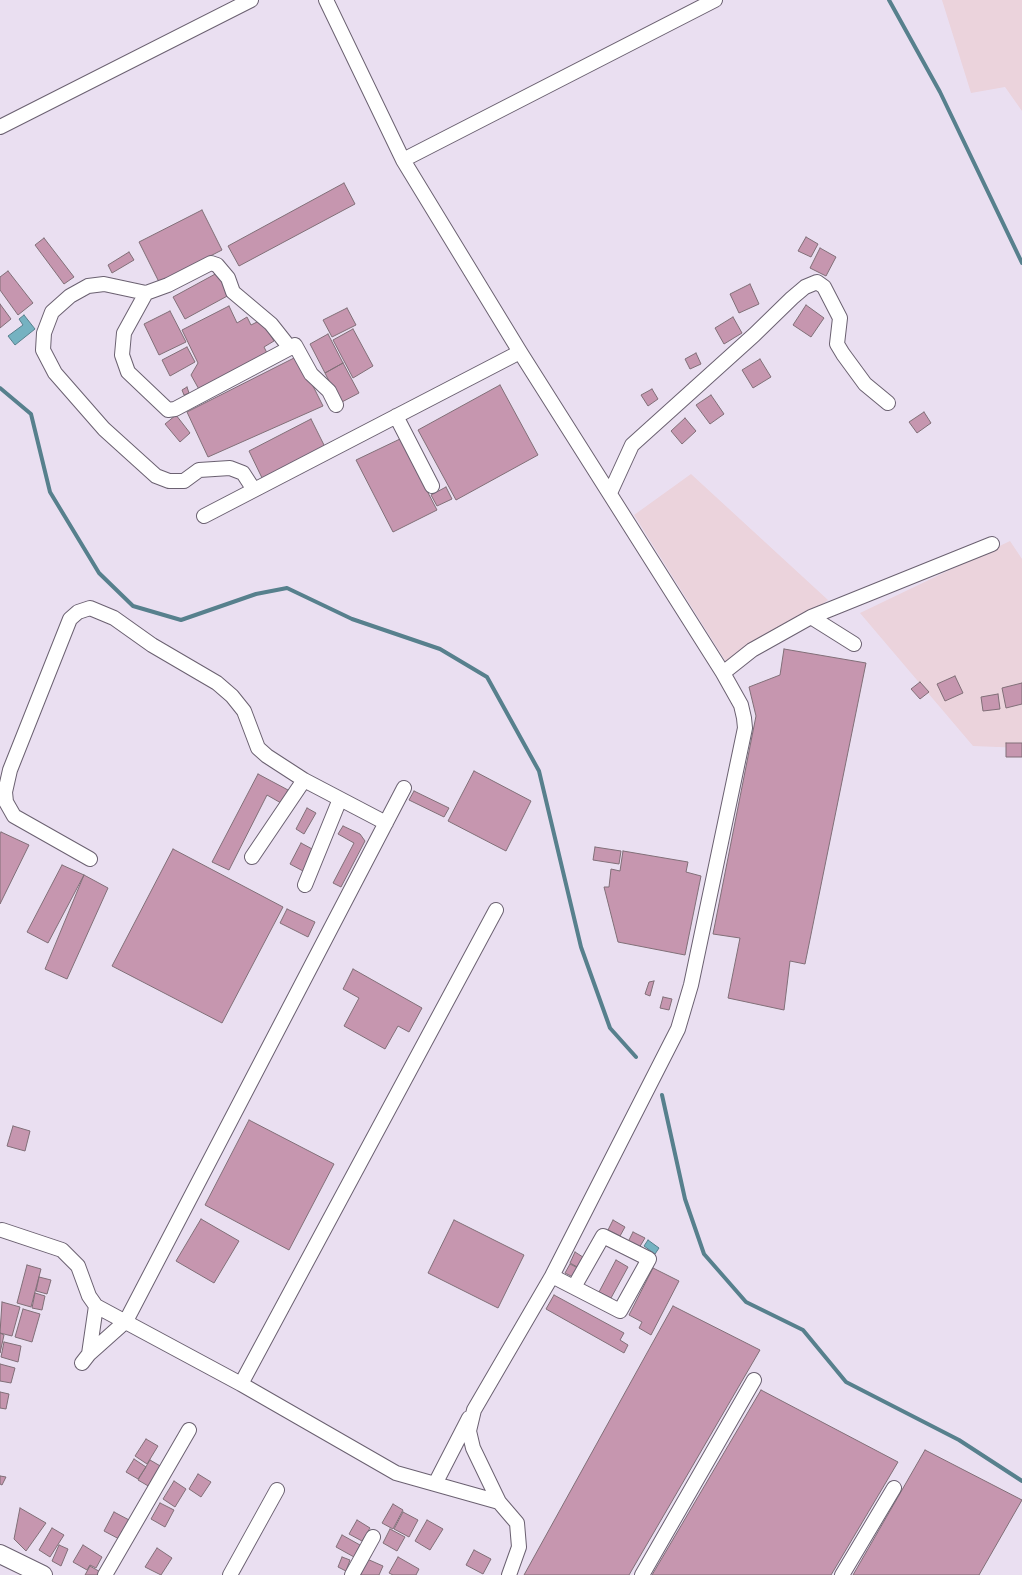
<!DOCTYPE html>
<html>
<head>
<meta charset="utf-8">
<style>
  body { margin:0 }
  canvas { display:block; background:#eadff1 }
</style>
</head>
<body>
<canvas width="1022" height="1575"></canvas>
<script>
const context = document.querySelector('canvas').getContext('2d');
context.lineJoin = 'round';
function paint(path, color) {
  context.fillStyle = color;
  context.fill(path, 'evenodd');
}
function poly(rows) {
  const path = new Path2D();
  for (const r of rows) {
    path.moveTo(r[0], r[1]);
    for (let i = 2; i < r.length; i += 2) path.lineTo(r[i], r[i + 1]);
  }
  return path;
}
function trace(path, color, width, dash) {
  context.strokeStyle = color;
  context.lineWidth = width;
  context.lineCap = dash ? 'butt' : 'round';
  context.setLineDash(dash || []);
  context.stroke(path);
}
const industrial = poly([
  [942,0,1022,0,1022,111,1005,87,971,93],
  [691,474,828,600,731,670,634,515],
  [1010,541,1022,559,1022,748,973,746,860,613]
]);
const water = poly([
  [24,315,35,329,15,345,8,336,23,325,19,319,24,315],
  [648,1240,659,1248,655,1254,644,1246,648,1240]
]);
const stream = poly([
  [889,0,940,92,1022,263],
  [0,388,31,414,50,492,99,573,133,606,181,620,256,594,287,588,352,619,440,649,487,677,539,771,581,947,610,1028,636,1057],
  [662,1095,685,1199,704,1254,746,1302,803,1330,846,1382,959,1440,1022,1481]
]);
const building = poly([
  [344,183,355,204,239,266,228,246,344,183],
  [202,210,222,250,159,282,139,242,202,210],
  [806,237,818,244,811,257,798,251,806,237],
  [44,238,74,277,64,284,35,245,44,238],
  [820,248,836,257,826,276,810,268,820,248],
  [129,252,134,260,112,273,108,265,129,252],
  [8,271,33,303,18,315,0,290,0,277,8,271],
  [219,272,231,294,185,319,173,297,219,272],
  [750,284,759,304,739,313,730,294,750,284],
  [0,304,11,319,0,328,0,304],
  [806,305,824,318,811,337,793,325,806,305],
  [229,306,237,323,247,317,251,325,261,320,274,341,264,347,268,355,201,393,191,375,198,363,182,330,229,306],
  [347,308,356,325,332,337,323,320,347,308],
  [170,311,186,342,159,355,144,324,170,311],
  [733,317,742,333,724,344,715,328,733,317],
  [353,329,373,366,353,378,333,340,353,329],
  [328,334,343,363,325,373,310,344,328,334],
  [187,347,195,362,170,376,162,360,187,347],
  [696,353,701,364,690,369,685,359,696,353],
  [298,356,323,406,208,457,187,412,298,356],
  [760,359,771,377,753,388,742,370,760,359],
  [343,363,359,393,340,403,325,373,343,363],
  [500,385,538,455,456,500,418,430,500,385],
  [187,387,189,393,184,395,182,390,187,387],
  [652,389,658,399,648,406,641,395,652,389],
  [711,395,724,414,710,424,696,405,711,395],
  [924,412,931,423,917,433,909,422,924,412],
  [176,415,190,433,180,442,165,424,176,415],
  [685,418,696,431,682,444,671,431,685,418],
  [311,419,326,449,263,480,249,451,311,419],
  [400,439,437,510,393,532,356,460,400,439],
  [446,487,452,499,437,506,431,495,446,487],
  [784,649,866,663,805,964,790,961,784,1010,728,998,740,938,713,934,756,716,749,687,780,675,784,649],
  [955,676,963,693,945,701,937,684,955,676],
  [920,682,929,692,920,699,911,689,920,682],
  [1022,683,1022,704,1006,708,1002,688,1022,683],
  [998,694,1000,709,983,711,981,697,998,694],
  [1006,743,1022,743,1022,757,1006,757,1006,743],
  [474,771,531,801,506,851,448,821,474,771],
  [258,774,288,790,281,803,267,795,229,870,212,862,258,774],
  [414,791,449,808,444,817,409,800,414,791],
  [307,808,316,813,304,834,296,829,307,808],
  [343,826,360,834,365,841,341,887,333,883,354,843,338,834,343,826],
  [1,832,29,845,0,904,0,834,1,832],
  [301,843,314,850,303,871,290,864,301,843],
  [595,847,621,851,619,864,593,860,595,847],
  [173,849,283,907,222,1023,112,966,173,849],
  [623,851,688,862,686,872,701,876,685,955,618,942,604,887,609,887,611,869,620,871,623,851],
  [62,865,84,875,48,943,27,932,62,865],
  [84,875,108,888,67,979,45,969,84,875],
  [287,909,315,922,308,937,280,923,287,909],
  [353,969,422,1008,409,1032,398,1026,385,1049,344,1026,359,998,343,989,353,969],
  [654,981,650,996,645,994,649,982,654,981],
  [663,997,672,999,669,1010,660,1008,663,997],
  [249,1120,334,1164,289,1250,205,1205,249,1120],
  [13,1126,30,1131,25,1151,7,1146,13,1126],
  [201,1219,239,1241,214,1283,176,1261,201,1219],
  [454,1220,524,1255,498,1308,428,1273,454,1220],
  [613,1220,625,1227,620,1236,608,1230,613,1220],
  [633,1232,645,1238,639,1248,628,1242,633,1232],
  [575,1252,586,1259,581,1269,570,1263,575,1252],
  [616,1260,628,1267,611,1298,599,1292,616,1260],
  [570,1264,578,1268,573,1277,565,1273,570,1264],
  [27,1265,41,1269,31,1307,17,1303,27,1265],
  [653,1268,679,1281,651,1335,639,1328,642,1322,629,1315,653,1268],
  [39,1277,51,1280,47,1294,36,1291,39,1277],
  [35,1293,45,1296,42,1310,32,1308,35,1293],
  [554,1295,624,1333,620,1340,628,1345,624,1353,546,1309,554,1295],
  [2,1302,20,1307,12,1336,0,1333,2,1302],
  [673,1306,760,1350,629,1575,524,1575,673,1306],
  [23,1309,40,1314,32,1342,15,1337,23,1309],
  [0,1333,4,1335,0,1353,0,1333],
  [4,1342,21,1346,18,1362,1,1357,4,1342],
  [0,1364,15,1368,11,1383,0,1381,0,1364],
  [761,1390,898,1462,831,1575,652,1575,761,1390],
  [0,1392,9,1394,6,1409,0,1408,0,1392],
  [146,1439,158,1446,147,1464,135,1456,146,1439],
  [925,1450,1022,1500,979,1575,853,1575,925,1450],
  [134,1459,146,1467,138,1479,126,1472,134,1459],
  [150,1460,162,1467,150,1487,138,1480,150,1460],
  [198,1474,211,1482,201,1497,189,1489,198,1474],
  [0,1476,6,1477,2,1485,0,1484,0,1476],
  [174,1481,186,1489,175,1507,163,1499,174,1481],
  [160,1503,174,1510,165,1527,151,1519,160,1503],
  [393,1504,403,1510,393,1529,382,1523,393,1504],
  [20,1508,46,1523,26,1551,14,1539,20,1508],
  [114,1512,131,1521,121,1540,104,1531,114,1512],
  [403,1512,418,1520,409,1537,394,1529,403,1512],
  [357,1520,370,1528,362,1541,349,1534,357,1520],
  [427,1520,443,1529,430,1550,415,1541,427,1520],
  [52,1528,64,1535,50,1557,39,1550,52,1528],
  [390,1529,405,1537,397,1551,383,1543,390,1529],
  [342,1535,360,1545,354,1557,336,1547,342,1535],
  [59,1545,68,1549,61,1566,52,1561,59,1545],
  [83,1545,102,1557,96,1568,90,1565,87,1570,73,1562,83,1545],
  [157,1548,172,1558,161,1575,145,1567,157,1548],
  [474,1550,491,1559,483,1574,466,1565,474,1550],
  [342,1557,350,1560,346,1571,338,1567,342,1557],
  [398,1557,419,1569,416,1575,393,1575,389,1573,398,1557],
  [367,1559,383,1566,379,1575,360,1575,367,1559],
  [90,1566,102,1573,101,1575,85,1575,90,1566]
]);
const minor = poly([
  [326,0,403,160,520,352,723,673,741,705,744,718,745,728,691,985,678,1029,552,1276,474,1410,469,1431,473,1448,499,1502,517,1523,519,1547,509,1575],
  [0,127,251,0],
  [403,160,715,0],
  [146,293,124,333,122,355,128,372,168,410,175,409,290,348],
  [396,416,432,486],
  [254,490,243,473,230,468,199,470,184,481,169,481,156,476,104,429,55,373,43,350,44,333,52,312,70,296,88,286,104,284,146,293,168,285,211,263,217,265,228,278,233,292,271,324,290,348,295,345,311,374,329,391,336,405],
  [610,493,632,445,754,335,792,298,805,287,817,282,824,287,840,318,837,344,843,354,865,384,888,403],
  [204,516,520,352],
  [811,617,854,644],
  [723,673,752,650,811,617,992,544],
  [252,857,304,780],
  [90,859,14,816,6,802,5,792,10,770,70,619,78,612,90,608,114,618,152,645,217,683,232,696,244,711,258,748,267,756,304,780,386,823],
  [305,885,340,799],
  [2,1230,62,1250,78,1266,89,1296,96,1306,241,1384,396,1473,499,1502],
  [552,1276,620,1311,649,1259,603,1236,574,1287],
  [89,1354,126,1321,404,788],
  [82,1363,89,1354,96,1306],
  [241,1384,496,910],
  [435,1484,469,1418],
  [105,1575,189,1430],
  [230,1575,277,1490],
  [352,1575,373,1537],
  [642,1575,754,1380],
  [842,1575,894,1488]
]);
const major = poly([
  [0,1554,43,1575]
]);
paint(industrial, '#ebd3dc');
paint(water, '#75b2c1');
trace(water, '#57808d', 1);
trace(stream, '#57808d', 4);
paint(building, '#c696af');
trace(building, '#816f78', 1);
trace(minor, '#6b6171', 16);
trace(major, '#6b6171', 20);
trace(minor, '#fff', 14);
trace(major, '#fff', 18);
</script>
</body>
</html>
